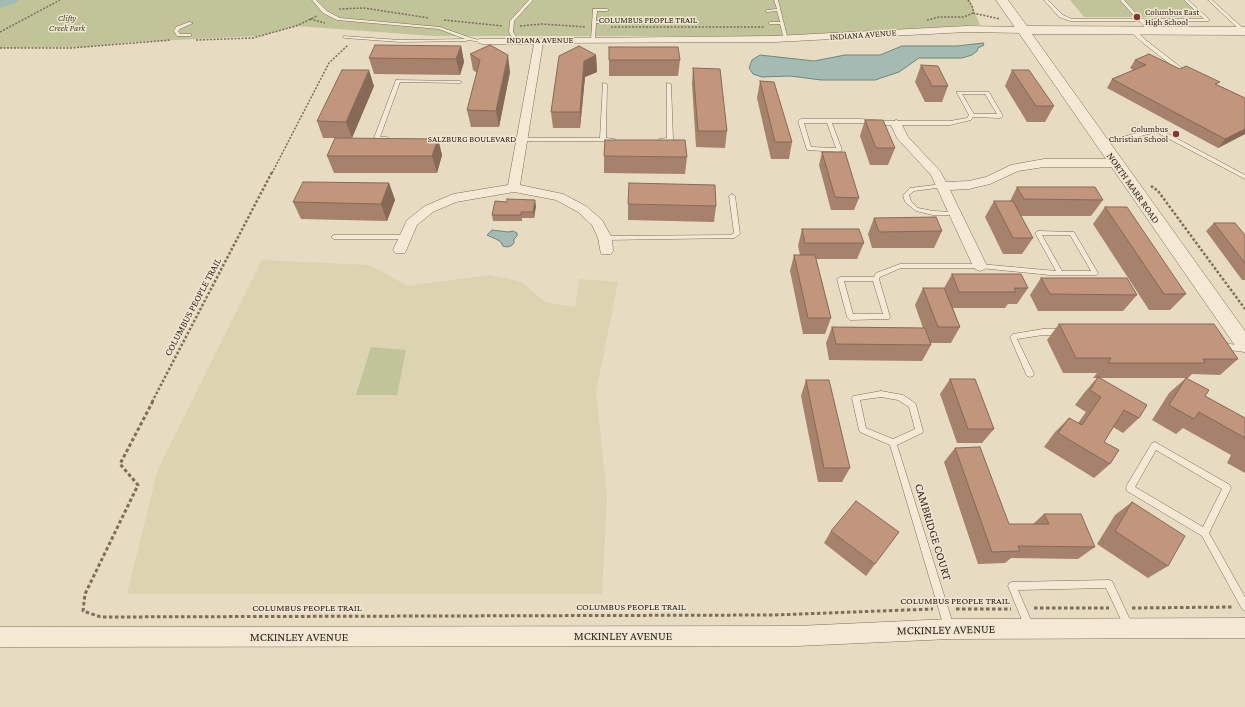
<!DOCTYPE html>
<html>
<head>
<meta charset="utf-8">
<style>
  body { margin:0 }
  canvas { display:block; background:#e7dbc2 }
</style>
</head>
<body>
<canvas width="1245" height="707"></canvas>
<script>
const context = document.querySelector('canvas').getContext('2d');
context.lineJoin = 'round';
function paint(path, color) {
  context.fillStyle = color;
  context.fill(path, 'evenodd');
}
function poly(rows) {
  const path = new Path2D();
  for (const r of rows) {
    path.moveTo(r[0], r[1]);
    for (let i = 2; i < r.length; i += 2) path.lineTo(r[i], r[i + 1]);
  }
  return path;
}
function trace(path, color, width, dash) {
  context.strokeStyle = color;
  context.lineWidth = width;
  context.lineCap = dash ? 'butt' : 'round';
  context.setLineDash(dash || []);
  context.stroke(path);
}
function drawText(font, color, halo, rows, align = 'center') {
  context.font = font + ' "Crimson Pro",serif';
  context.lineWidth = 3;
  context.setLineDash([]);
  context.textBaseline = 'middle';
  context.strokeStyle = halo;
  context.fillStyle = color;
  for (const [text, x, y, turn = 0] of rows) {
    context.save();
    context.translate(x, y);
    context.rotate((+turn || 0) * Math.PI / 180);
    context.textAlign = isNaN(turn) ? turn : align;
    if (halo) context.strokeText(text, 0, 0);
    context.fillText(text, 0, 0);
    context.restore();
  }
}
const farmland = poly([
  [262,260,369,265,408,286,489,275,522,282,545,302,575,307,579,279,618,282,596,392,607,497,602,594,127,594,158,469]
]);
const green = poly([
  [0,0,970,0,980,25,776,36,433,36,296,26,260,36,133,42,86,47,0,48],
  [1070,0,1187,0,1205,17,1084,17],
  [371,347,406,350,397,395,356,395]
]);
const water = poly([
  [983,43,984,45,978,48,977,51,972,55,962,58,919,58,899,72,875,80,821,80,790,76,762,77,753,74,749,68,752,60,760,55,814,61,845,55,880,55,902,46,957,46,983,43],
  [492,230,508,232,513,231,517,233,517,236,514,239,514,243,511,246,507,247,503,246,500,241,487,235,492,230]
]);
const river = poly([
  [0,0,19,0,16,3,0,8,0,0]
]);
const pathFar2 = poly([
  [968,0,973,8,973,13],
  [339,9,364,8,429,18],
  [973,13,1000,19],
  [310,19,325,23],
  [444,20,503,26],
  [927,20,939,17,964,17,973,13],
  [520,26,542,24,586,27],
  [611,27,764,27],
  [0,32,60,0],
  [196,40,253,38,296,26,317,16],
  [0,48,71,48,171,40],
  [272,173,329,63,348,45]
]);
const pathFar1 = poly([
  [1151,186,1158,191,1245,309],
  [152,402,272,172]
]);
const path = poly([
  [153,401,120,464,138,485,85,594,83,611,101,617,774,615,933,609],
  [1034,608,1109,608],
  [1132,608,1233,607],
  [956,609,1011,609]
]);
const service = poly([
  [312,0,316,0,327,11,340,18,440,27,471,38,484,41,482,42,468,40,466,41,400,42,345,38,343,37,343,36,400,40,465,39,439,29,337,20,323,13,312,0],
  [529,0,533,0,514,21,513,32,518,40,514,41,509,32,510,21,529,0],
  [774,0,778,0,788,40,784,39,780,24,770,24,768,23,770,22,780,22,777,11,767,12,765,11,767,10,777,9,774,0],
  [1044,0,1048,0,1063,15,1072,19,1137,19,1120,0,1124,0,1141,19,1204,19,1184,0,1188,0,1210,20,1208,21,1144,21,1152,31,1150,32,1139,21,1070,21,1059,17,1044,0],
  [1208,0,1212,0,1245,30,1245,32,1242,32,1208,0],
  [593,9,607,9,609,10,607,11,597,11,596,21,606,21,608,22,606,23,596,23,595,40,593,41,591,40,593,9],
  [189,22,193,23,180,29,178,31,180,34,191,34,191,36,177,36,174,31,176,27,189,22],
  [1131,30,1135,30,1147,41,1183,69,1183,71,1179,71,1143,43,1131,32,1131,30],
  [396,80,460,81,462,82,460,83,400,82,380,137,387,137,390,139,387,141,375,139,374,138,396,80],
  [603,83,607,84,606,138,615,139,615,141,429,141,426,139,429,137,600,138,603,83],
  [667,83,671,84,673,140,670,142,661,142,658,140,659,139,667,138,667,83],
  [957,92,989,92,1003,116,1000,118,973,117,971,120,950,125,885,125,861,123,832,123,842,150,839,152,807,150,798,121,801,119,861,119,885,121,950,121,967,118,969,115,957,93,957,92],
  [962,94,985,94,997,114,974,114,962,94],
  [804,123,827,123,836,148,811,147,804,123],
  [1157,128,1245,175,1245,179,1156,132,1118,142,1100,143,1097,141,1100,139,1118,138,1157,128],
  [942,184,944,185,944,187,914,191,909,195,911,201,918,208,933,211,955,212,957,213,957,215,933,215,916,211,905,202,903,195,910,188,942,184],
  [732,194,735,196,740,234,734,238,605,240,602,238,605,236,731,235,734,233,729,196,732,194],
  [1038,231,1074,232,1098,273,1097,275,1050,275,980,268,901,268,880,277,879,279,890,317,889,319,850,320,847,317,837,279,840,277,874,277,876,273,900,264,980,264,1056,271,1035,233,1038,231],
  [1042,235,1070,235,1091,271,1062,271,1042,235],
  [844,281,873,281,883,314,853,314,844,281],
  [334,235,405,235,408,237,405,239,334,239,331,237,334,235],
  [1043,329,1060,329,1063,332,1060,335,1043,335,1017,339,1034,374,1033,376,1030,377,1027,376,1026,374,1010,337,1013,334,1043,329],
  [1222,341,1230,344,1245,346,1245,352,1229,350,1220,346,1219,344,1220,342,1222,341],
  [881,391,903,395,915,403,916,405,923,431,922,433,897,445,954,627,952,630,949,632,946,630,944,627,890,445,860,432,859,430,852,398,853,396,881,391],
  [881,397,898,400,909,407,915,429,893,439,866,428,860,400,881,397],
  [1155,442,1230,485,1231,488,1209,533,1245,597,1245,611,1242,609,1202,536,1127,491,1126,488,1127,485,1152,443,1155,442],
  [1156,450,1222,489,1203,527,1135,487,1156,450],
  [1109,580,1112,581,1132,624,1134,627,1132,630,1129,632,1126,630,1106,588,1018,590,1034,627,1032,630,1029,632,1026,630,1008,586,1009,583,1012,582,1109,580]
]);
const minor = poly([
  [967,26,1023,27,1028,30,1023,33,967,32,775,42,543,43,520,185,563,194,586,206,602,220,612,238,613,251,611,254,601,254,598,238,592,225,578,212,556,200,514,192,456,202,433,212,417,225,405,253,395,253,393,250,407,220,425,206,453,194,508,185,534,44,482,44,479,43,477,41,479,39,775,36,967,26],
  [896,120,900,121,908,137,940,171,946,182,969,181,986,177,1011,165,1044,159,1115,159,1121,163,1115,167,1044,167,1018,171,990,184,969,189,950,190,987,266,985,269,980,271,975,269,973,266,931,175,897,138,890,123,896,120],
  [1245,618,1245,638,950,639,797,646,0,647,0,627,797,626,950,619,1245,618]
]);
const tertiary = poly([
  [996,0,1008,0,1027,26,1245,27,1245,35,1032,34,1245,331,1245,352,1238,350,996,0]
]);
const wall = poly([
  [461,46,464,62,460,75,374,74,369,58],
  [470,54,510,72,499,127,471,127,467,110,477,73,473,70],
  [596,55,597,72,585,77,580,128,553,128,551,112],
  [609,60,680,60,678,76,609,76],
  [1135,60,1180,69,1218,85,1245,98,1245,134,1218,148,1107,88,1112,79,1133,70,1130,68],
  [921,65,948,86,942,102,925,102,915,82],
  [693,68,727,131,725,148,696,147,692,84],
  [1012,70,1054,106,1045,122,1027,122,1005,86],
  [760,81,792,142,789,159,771,159,757,98],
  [374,86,352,138,323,138,317,121],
  [865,120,895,148,888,165,870,165,860,136],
  [438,139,442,155,437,173,334,173,327,156],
  [822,152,859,198,854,210,831,210,819,165],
  [604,156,687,157,685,174,604,173],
  [389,183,395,200,387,221,301,219,293,202],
  [1017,187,1103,200,1091,216,1021,216,1033,238,1022,254,1003,254,985,217,994,201,1010,201],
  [628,204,716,206,714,222,628,220],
  [536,206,534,218,522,218,522,221,493,221,492,215],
  [1105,207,1186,294,1170,310,1149,310,1093,224],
  [874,218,942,231,934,248,872,248,868,234],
  [1214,223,1245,235,1245,280,1242,280,1206,231],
  [802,229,864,243,857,259,816,259,831,318,825,334,803,334,790,271,794,255,800,255,798,246],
  [952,274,1028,288,1017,304,1008,304,1005,308,953,308,960,327,951,343,931,343,931,345,922,361,829,360,826,343,832,327,923,328,915,305,923,288,944,288],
  [1041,278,1137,295,1123,311,1038,311,1030,295],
  [1059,324,1238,359,1220,375,1192,374,1188,378,1186,378,1205,396,1245,418,1245,473,1227,463,1231,455,1183,428,1176,434,1152,420,1169,393,1186,378,1100,378,1139,418,1123,433,1113,427,1104,442,1110,464,1094,478,1044,447,1055,432,1069,418,1078,423,1086,412,1075,405,1084,393,1097,378,1093,378,1097,373,1063,373,1047,340],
  [950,379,994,429,982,443,957,443,940,394],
  [806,380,850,468,842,482,818,482,801,396],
  [955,448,1009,524,1033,524,1044,514,1095,547,1078,559,1011,558,1005,563,978,564,944,462],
  [1132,502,1168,566,1148,578,1097,544,1115,515],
  [831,531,875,564,866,576,824,543]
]);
const shadedWall = poly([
  [461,46,464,62,460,75,456,59],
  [508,55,510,72,499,127,496,111],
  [596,55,597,72,585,77,580,128,580,112,584,61],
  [369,70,374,86,352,138,346,122],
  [1245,129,1245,134,1218,148,1225,139],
  [438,139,442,155,437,173,432,156],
  [389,183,395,200,387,221,381,204],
  [535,200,536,206,534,218,533,212]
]);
const building = poly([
  [375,45,461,46,456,59,369,58,375,45],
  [490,45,508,55,496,111,467,110,480,60,470,54,490,45],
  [579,46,596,55,584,61,580,112,551,112,559,56,579,46],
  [609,47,678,47,680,60,609,60,609,47],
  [1149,54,1180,69,1186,66,1220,82,1215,84,1245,98,1245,129,1225,139,1112,79,1146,65,1135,60,1149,54],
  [921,65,938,66,948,86,932,86,921,65],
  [693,68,720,69,727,131,698,131,693,68],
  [342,70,369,70,346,122,317,121,342,70],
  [1012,70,1029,70,1054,106,1036,106,1012,70],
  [760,81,774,82,792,142,775,142,760,81],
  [865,120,883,120,895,148,876,148,865,120],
  [335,138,438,139,432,156,327,156,335,138],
  [605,140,685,140,687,157,604,156,605,140],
  [822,152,845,152,859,198,835,197,822,152],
  [303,182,389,183,381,204,293,202,303,182],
  [629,183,715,185,716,206,628,204,629,183],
  [1017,187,1095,187,1103,200,1024,199,1017,187],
  [507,199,535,200,533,212,521,212,521,215,492,215,495,201,507,202,507,199],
  [994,201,1013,201,1033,238,1013,238,994,201],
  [1105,207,1127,207,1186,294,1164,294,1105,207],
  [936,217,942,231,879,232,874,218,936,217],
  [1214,223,1235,223,1245,235,1245,263,1214,223],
  [802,229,859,229,864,243,805,243,802,229],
  [794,255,815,255,831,318,808,318,794,255],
  [952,274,1021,274,1028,288,1014,288,1016,292,959,292,952,274],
  [1041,278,1127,278,1137,295,1050,294,1041,278],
  [923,288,944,288,960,327,938,327,923,288],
  [1059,324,1214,324,1238,359,1203,359,1205,363,1108,363,1111,358,1076,358,1059,324],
  [832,327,925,328,931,345,836,344,832,327],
  [1098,377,1147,405,1139,418,1124,410,1104,442,1119,450,1110,464,1058,433,1069,418,1082,425,1101,397,1090,390,1098,377],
  [1186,378,1209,390,1205,396,1245,418,1245,438,1199,412,1194,419,1169,405,1186,378],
  [950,379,975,379,994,429,968,429,950,379],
  [806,380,829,380,850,468,824,468,806,380],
  [980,447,1009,524,1049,524,1044,514,1081,514,1095,547,1018,546,1020,551,992,552,955,448,980,447],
  [856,501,899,532,875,564,831,531,856,501],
  [1132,502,1185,536,1168,566,1115,531,1132,502]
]);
const markers = [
  [1137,17,4,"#863337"],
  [1176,134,4,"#863337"]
];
const farPoinames = [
  ["Columbus East",1145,12],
  ["High School",1145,22],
  ["Columbus",1168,129,"right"],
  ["Christian School",1168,139,"right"]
];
const farParknames = [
  ["Clifty",67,18],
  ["Creek Park",67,28]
];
const farStreetnames = [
  ["COLUMBUS PEOPLE TRAIL",648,20],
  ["INDIANA AVENUE",863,35,-4],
  ["INDIANA AVENUE",540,40],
  ["SALZBURG BOULEVARD",472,139]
];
const streetNames = [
  ["NORTH MARR ROAD",1133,188,55],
  ["COLUMBUS PEOPLE TRAIL",193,307,-62],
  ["COLUMBUS PEOPLE TRAIL",955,601],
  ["COLUMBUS PEOPLE TRAIL",631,607],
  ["COLUMBUS PEOPLE TRAIL",307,608]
];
const nearStreetnames = [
  ["CAMBRIDGE COURT",933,532,73],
  ["MCKINLEY AVENUE",946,630,-1],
  ["MCKINLEY AVENUE",623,636],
  ["MCKINLEY AVENUE",299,637]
];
paint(farmland, '#dcd3b1');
paint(green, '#c0c498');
paint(water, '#a4bbb3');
trace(water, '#6c877f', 1);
paint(river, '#a4bbb3');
trace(service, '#7f6d5b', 1);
trace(minor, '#7f6d5b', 1);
trace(tertiary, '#7f6d5b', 1);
trace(pathFar2, '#7f6d5b', 1.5, [2, 1.5]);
trace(pathFar1, '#7f6d5b', 2.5, [2.5, 2]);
trace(path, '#7f6d5b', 3, [3.5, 2.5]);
paint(service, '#f3e9d4');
paint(minor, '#f3e9d4');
paint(tertiary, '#f3e9d4');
paint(wall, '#a6816b');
paint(shadedWall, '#876957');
paint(building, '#c1967c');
trace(building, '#876957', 1);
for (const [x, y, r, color] of markers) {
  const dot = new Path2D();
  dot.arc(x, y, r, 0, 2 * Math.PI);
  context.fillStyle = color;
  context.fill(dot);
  trace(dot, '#f0e6d1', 1.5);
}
drawText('9px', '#31261e', '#f0e6d1', farPoinames, 'left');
drawText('italic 9px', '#434a27', '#f0e6d1', farParknames);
drawText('9px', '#31261e', '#f0e6d1', farStreetnames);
drawText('10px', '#31261e', '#f0e6d1', streetNames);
drawText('12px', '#31261e', '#f0e6d1', nearStreetnames);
</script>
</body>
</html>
